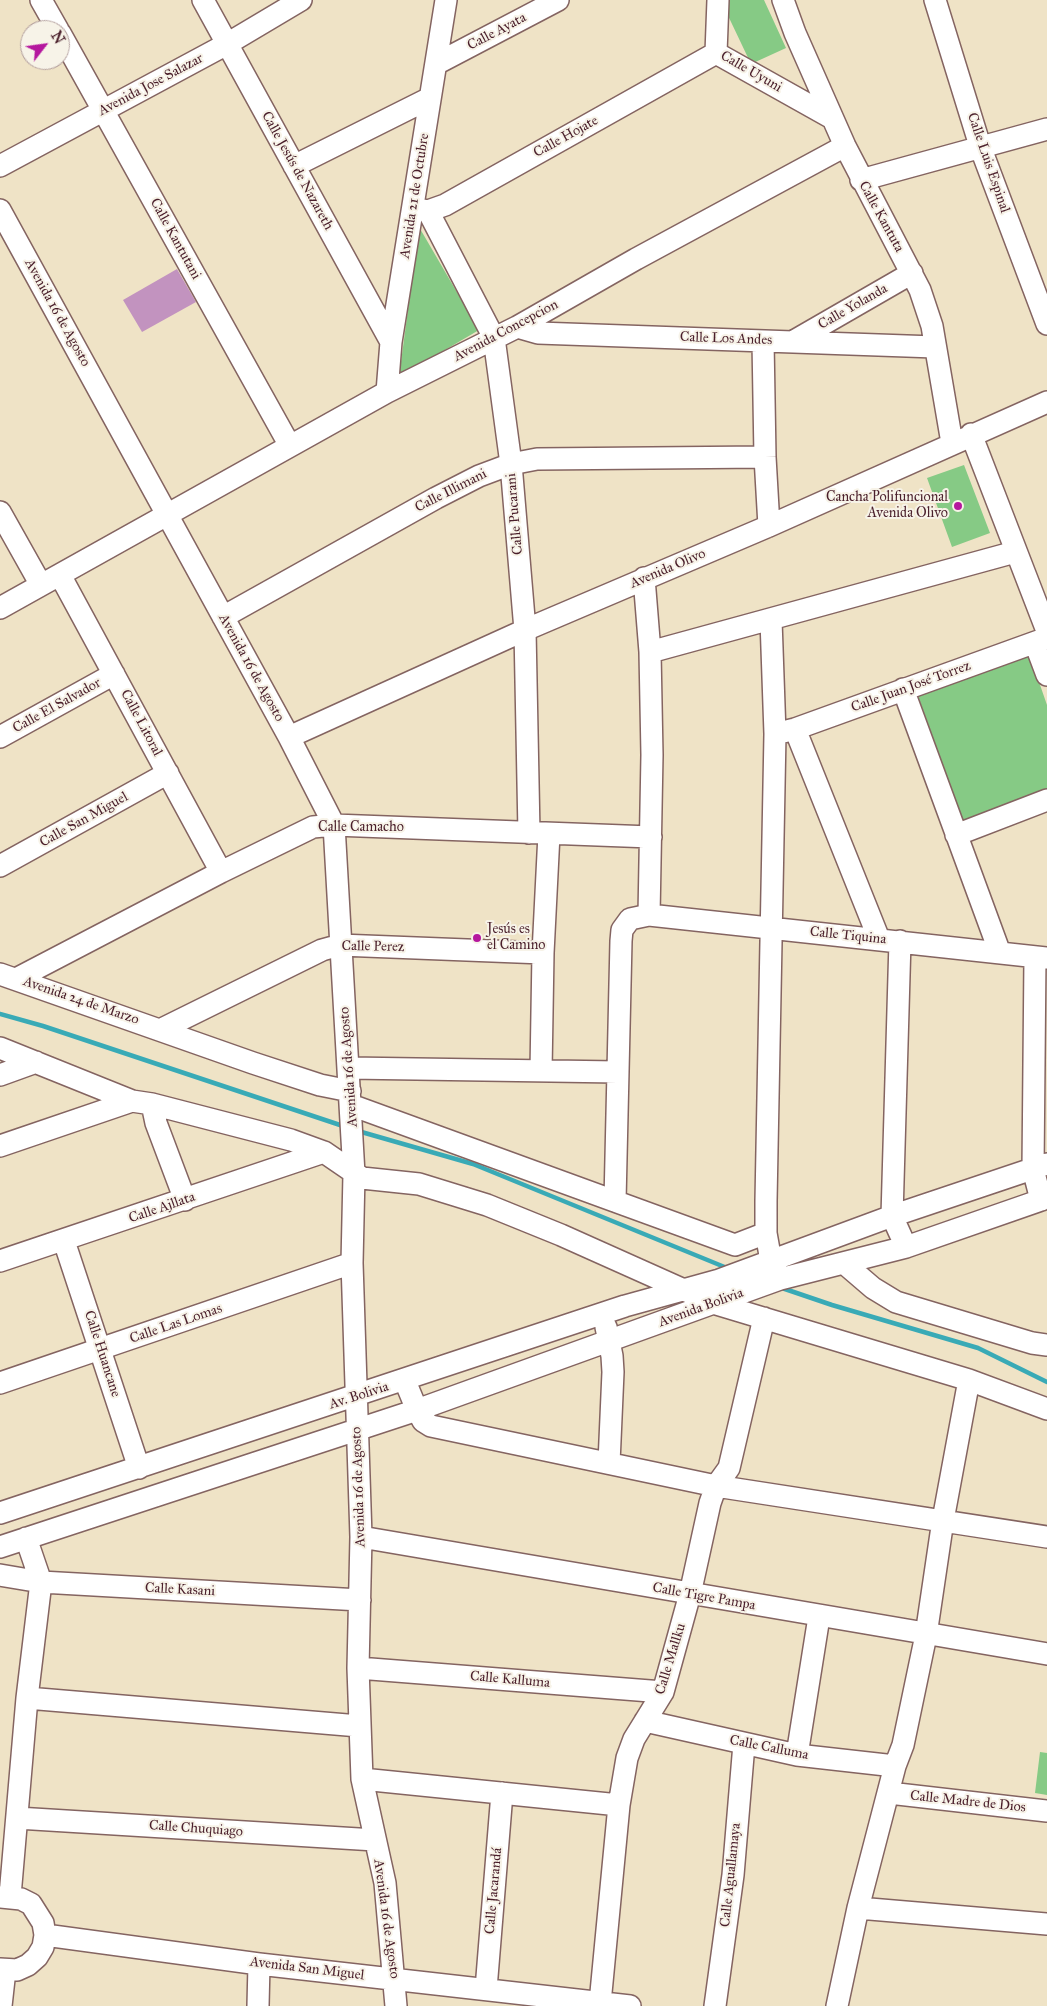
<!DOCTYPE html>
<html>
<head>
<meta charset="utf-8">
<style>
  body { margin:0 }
  #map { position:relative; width:1047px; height:2006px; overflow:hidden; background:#efe3c6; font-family:"IM FELL Great Primer",serif }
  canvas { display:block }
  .north { position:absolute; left:20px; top:20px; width:50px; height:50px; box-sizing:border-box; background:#f7f3e8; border:1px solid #b29e9c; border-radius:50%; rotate:60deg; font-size:14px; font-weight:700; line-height:20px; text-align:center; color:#4a1f2b }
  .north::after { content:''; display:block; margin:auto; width:18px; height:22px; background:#b5179e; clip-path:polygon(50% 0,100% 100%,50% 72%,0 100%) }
</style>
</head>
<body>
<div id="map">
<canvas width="1047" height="2006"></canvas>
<div class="north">N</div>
</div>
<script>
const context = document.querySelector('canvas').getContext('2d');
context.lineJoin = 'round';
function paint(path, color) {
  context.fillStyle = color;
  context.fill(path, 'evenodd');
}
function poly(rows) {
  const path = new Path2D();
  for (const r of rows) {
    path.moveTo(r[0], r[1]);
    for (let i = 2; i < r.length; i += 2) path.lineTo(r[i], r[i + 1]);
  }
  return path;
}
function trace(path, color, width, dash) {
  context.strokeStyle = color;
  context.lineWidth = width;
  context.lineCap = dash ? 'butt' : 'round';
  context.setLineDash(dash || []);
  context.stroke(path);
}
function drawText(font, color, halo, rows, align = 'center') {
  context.font = font + ' "IM FELL Great Primer",serif';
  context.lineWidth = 4;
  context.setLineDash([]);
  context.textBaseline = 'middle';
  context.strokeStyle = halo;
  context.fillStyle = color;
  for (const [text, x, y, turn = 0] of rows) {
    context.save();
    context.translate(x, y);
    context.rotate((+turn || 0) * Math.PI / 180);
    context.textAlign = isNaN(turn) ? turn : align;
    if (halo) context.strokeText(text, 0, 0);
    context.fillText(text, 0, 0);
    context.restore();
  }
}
const green = poly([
  [727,0,764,0,786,48,751,64,722,3],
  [419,227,479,330,399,377],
  [964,465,990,533,952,547,927,478],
  [1030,656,1047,705,1047,791,963,821,918,696],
  [1040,1752,1047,1753,1047,1795,1035,1793]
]);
const stream = poly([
  [0,1014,43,1026,346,1127],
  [358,1131,473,1164,727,1268],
  [779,1287,832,1305,978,1348,1047,1382]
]);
const building = poly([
  [177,269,196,302,142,332,123,300]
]);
const minor = poly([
  [41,0,58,30],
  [203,0,391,342],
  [783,0,795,33,845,146,920,290,932,326,952,443],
  [935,0,981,149,1047,324],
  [60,33,290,446],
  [716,53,832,118],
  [716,53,718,0],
  [436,64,558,0],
  [0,166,227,44,301,0],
  [294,166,430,98],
  [861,180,1047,129],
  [413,208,428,211,445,205,716,53],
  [0,210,289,737,334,825,354,1174,352,1263,361,1537,358,1668,362,1779,385,1883,396,2006],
  [428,211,494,338,511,464,525,630,529,833],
  [517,327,538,333,935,347],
  [763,341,765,457,769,526],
  [794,341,912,273],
  [387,392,391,342,446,0],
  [971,434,1047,631],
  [0,512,41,585],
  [60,575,221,872],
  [644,578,650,652,652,755,649,915],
  [0,608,387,392,517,327,636,259,845,146],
  [223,617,436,498,479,476,511,464,537,459,765,457],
  [771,620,775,734,766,1201,766,1233,771,1261,777,1272],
  [1035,643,1047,675],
  [650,652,1015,552],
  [903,689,1000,953],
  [795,729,879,939],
  [775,734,795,729,1047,638],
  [0,737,114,674],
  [289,737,525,630,769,526,1047,402],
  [956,835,1047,800],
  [0,866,168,773],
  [900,941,892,1216,906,1247],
  [1035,957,1033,1169,1041,1200],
  [0,974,253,1063,320,1085,350,1091],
  [18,978,221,872,313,827,334,825,651,837],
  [162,1029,322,950,340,945,543,953],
  [0,1048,132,1101,152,1104,291,1140,324,1152,362,1178,419,1184,487,1205,561,1235,713,1303,969,1380,1047,1409],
  [349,1068,618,1072],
  [541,1071,543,953,549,834],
  [0,1075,36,1062],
  [152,1104,156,1123,185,1200],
  [351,1105,735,1245,766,1233],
  [0,1146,132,1101],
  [615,1201,621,941,622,930,630,919,649,915,1047,958],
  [64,1241,139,1468],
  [0,1261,324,1152],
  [845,1264,873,1288,896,1302,1032,1343,1047,1345],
  [606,1327,612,1356,613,1372,609,1463],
  [405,1381,417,1410,423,1421,431,1426,716,1486,1047,1537],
  [0,1383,352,1263],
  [0,1513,625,1306,719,1280,892,1216,1047,1164],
  [361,1537,1047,1654],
  [0,1547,417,1410,780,1279,906,1247,1047,1198],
  [0,1575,41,1582,360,1600],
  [358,1668,663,1692],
  [27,1698,359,1726],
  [645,1721,797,1755,895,1766],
  [797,1755,819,1617],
  [362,1779,619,1805],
  [889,1793,1047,1811],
  [17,1818,375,1840],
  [10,1896,27,1698,41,1582,26,1538],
  [0,1897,21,1899,31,1904,43,1923,45,1935,43,1947,37,1957,28,1965,17,1970,0,1969],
  [858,1908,1047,1924],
  [45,1935,259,1964,630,2006],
  [486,1989,502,1793],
  [600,2003,619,1805,627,1758,634,1739,663,1692,690,1594,710,1503,716,1486,729,1468,764,1318],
  [1,2006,5,1970],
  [258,2006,259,1964],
  [715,2006,733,1875,744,1744],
  [837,2006,858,1908,895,1766,903,1745,926,1635,943,1520,969,1380]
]);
const markers = [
  [958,506,5,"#b5179e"],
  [477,938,5,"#b5179e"]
];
const streetNames = [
  ["Calle Ayata",497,32,-28],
  ["Calle Uyuni",751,72,30],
  ["Avenida Jose Salazar",151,85,-28],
  ["Calle Hojate",566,137,-29],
  ["Calle Luis Espinal",988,163,71],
  ["Calle Jesús de Nazareth",297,171,61],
  ["Avenida 21 de Octubre",415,196,-81],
  ["Calle Kantuta",881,217,61],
  ["Calle Kantutani",175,239,61],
  ["Calle Yolanda",853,307,-30],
  ["Avenida 16 de Agosto",57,313,61],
  ["Avenida Concepcion",506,331,-28],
  ["Calle Los Andes",726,339,2],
  ["Calle Illimani",451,491,-27],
  ["Calle Pucarani",515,514,-95],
  ["Avenida Olivo",668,569,-23],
  ["Avenida 16 de Agosto",251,668,61],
  ["Calle Juan José Torrez",911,687,-20],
  ["Calle El Salvador",57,706,-29],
  ["Calle Litoral",141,723,62],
  ["Calle San Miguel",84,820,-29],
  ["Calle Camacho",361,828],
  ["Calle Tiquina",848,936,6],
  ["Calle Perez",373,947,1],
  ["Avenida 24 de Marzo",81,1001,19],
  ["Avenida 16 de Agosto",349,1067,-94],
  ["Calle Ajllata",162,1208,-19],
  ["Avenida Bolivia",701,1308,-20],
  ["Calle Las Lomas",176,1324,-19],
  ["Calle Huancane",102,1354,72],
  ["Av. Bolivia",359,1396,-18],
  ["Avenida 16 de Agosto",359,1487,-92],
  ["Calle Kasani",180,1590,3],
  ["Calle Tigre Pampa",704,1597,10],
  ["Calle Mallku",671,1659,-73],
  ["Calle Kalluma",510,1680,5],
  ["Calle Calluma",769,1748,11],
  ["Calle Madre de Dios",968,1802,6],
  ["Calle Chuquiago",196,1829,4],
  ["Calle Aguallamaya",731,1875,-84],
  ["Calle Jacarandá",494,1891,-85],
  ["Avenida 16 de Agosto",386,1919,82],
  ["Avenida San Miguel",307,1969,7]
];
const poiNames = [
  ["Cancha Polifuncional",948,498],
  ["Avenida Olivo",948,514],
  ["Jesús es",487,930,"left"],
  ["el Camino",487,946,"left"]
];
paint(green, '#86ca85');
trace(stream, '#39aab6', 4.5);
paint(building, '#c293bf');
trace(minor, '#846461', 24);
trace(minor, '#fff', 21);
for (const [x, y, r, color] of markers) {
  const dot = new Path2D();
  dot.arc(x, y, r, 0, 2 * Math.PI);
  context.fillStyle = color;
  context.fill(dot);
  trace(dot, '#f7f3e8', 2);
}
drawText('14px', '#4a1f2b', '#f7f3e8', streetNames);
drawText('14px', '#4a1f2b', '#f7f3e8', poiNames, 'right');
</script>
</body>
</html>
